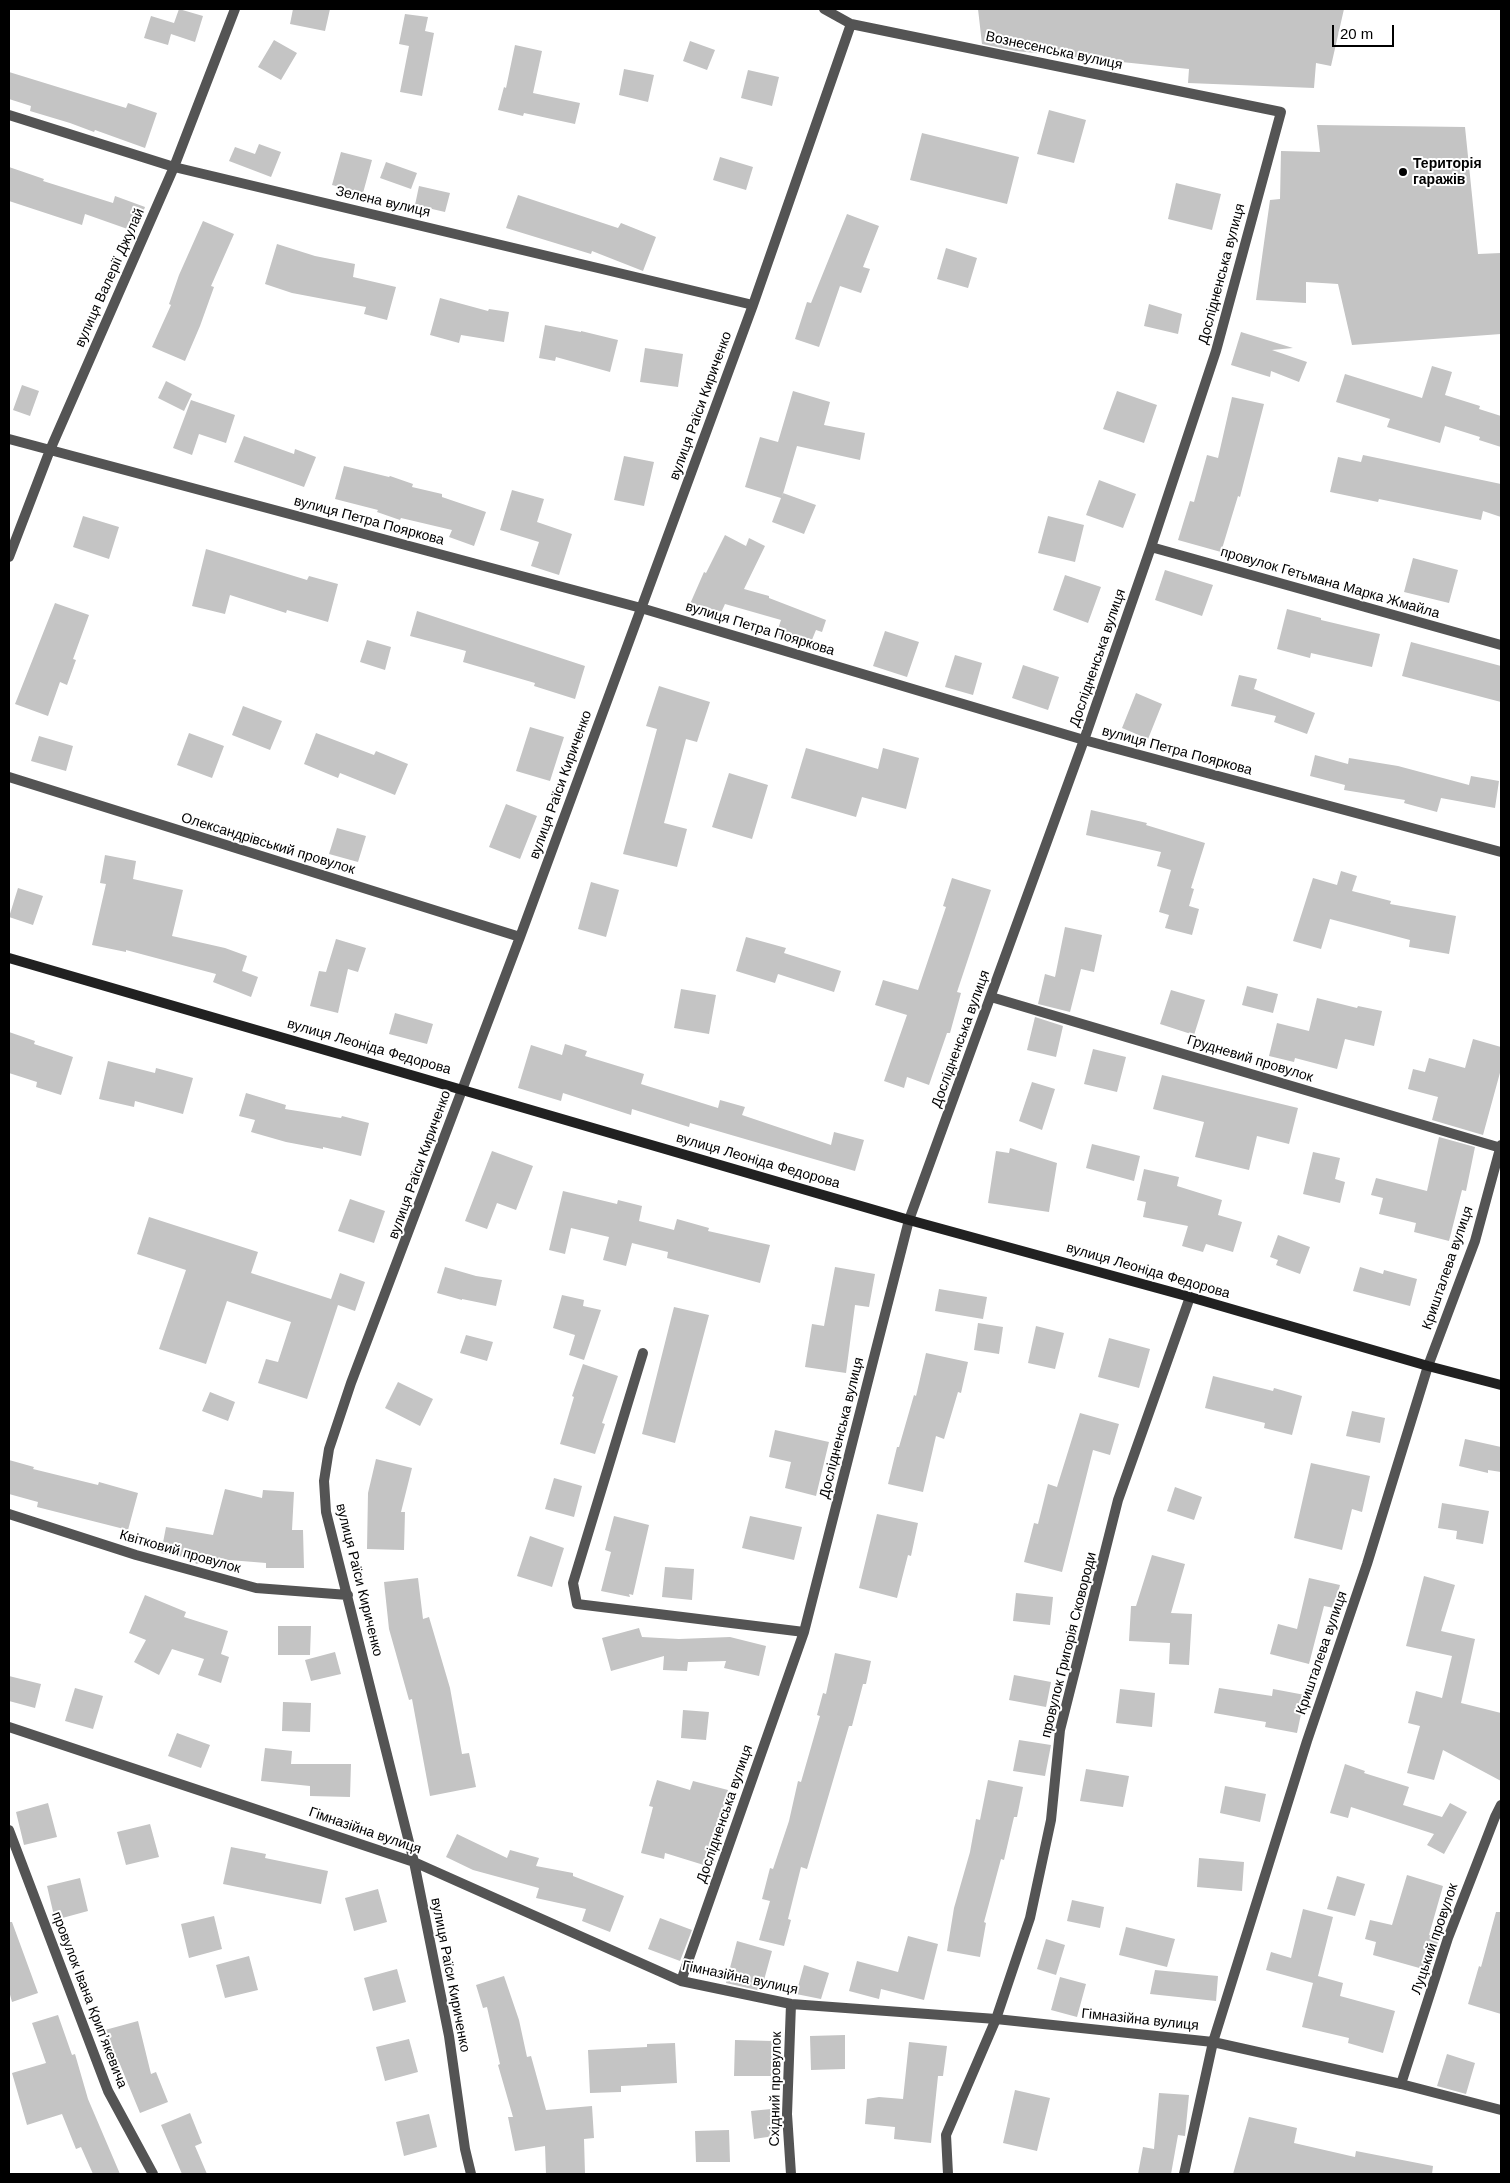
<!DOCTYPE html>
<html>
<head>
<meta charset="utf-8">
<style>
  body { margin:0 }
  #map { position:relative; width:1510px; height:2183px; overflow:hidden; background:#fff; font-family:Helvetica,sans-serif }
  canvas { display:block }
  .frame { position:absolute; inset:0; border:10px solid #000; pointer-events:none }
  .scale { position:absolute; left:1332px; top:25px; width:62px; height:22px; box-sizing:border-box; border:2px solid #000; border-top:0; padding-left:6px; font-size:15px; line-height:18px; white-space:nowrap; color:#000; -webkit-text-stroke:4px #fff; paint-order:stroke }
</style>
</head>
<body>
<div id="map">
<canvas width="1510" height="2183"></canvas>
<div class="frame"></div>
<div class="scale">20 m</div>
</div>
<script>
const context = document.querySelector('canvas').getContext('2d');
context.lineJoin = 'round';
function paint(path, color) {
  context.fillStyle = color;
  context.fill(path, 'evenodd');
}
function poly(rows) {
  const path = new Path2D();
  for (const r of rows) {
    path.moveTo(r[0], r[1]);
    for (let i = 2; i < r.length; i += 2) path.lineTo(r[i], r[i + 1]);
  }
  return path;
}
function trace(path, color, width, dash) {
  context.strokeStyle = color;
  context.lineWidth = width;
  context.lineCap = dash ? 'butt' : 'round';
  context.setLineDash(dash || []);
  context.stroke(path);
}
function drawText(font, color, halo, rows, align = 'center') {
  context.font = font + ' Helvetica,sans-serif';
  context.lineWidth = 4;
  context.setLineDash([]);
  context.textBaseline = 'middle';
  context.strokeStyle = halo;
  context.fillStyle = color;
  for (const [text, x, y, turn = 0] of rows) {
    context.save();
    context.translate(x, y);
    context.rotate((+turn || 0) * Math.PI / 180);
    context.textAlign = isNaN(turn) ? turn : align;
    if (halo) context.strokeText(text, 0, 0);
    context.fillText(text, 0, 0);
    context.restore();
  }
}
const building = poly([
  [179,9,203,16,195,42,171,34,168,45,144,38,151,16,174,23],
  [293,9,330,9,325,31,290,24],
  [978,9,1344,9,1331,66,1316,63,1314,88,1188,83,1189,69,1016,51,982,44],
  [405,14,428,17,425,31,434,33,422,96,400,92,409,46,399,44],
  [274,40,297,53,281,80,258,67],
  [690,41,715,50,707,70,683,61],
  [515,45,542,51,533,93,580,103,575,124,524,113,523,116,498,110,504,87,506,88],
  [624,69,654,75,648,102,619,95],
  [748,70,779,77,772,106,741,98],
  [9,72,126,108,128,103,157,113,145,148,95,130,94,132,70,123,30,111,31,106,9,99],
  [1049,110,1086,120,1074,163,1037,154],
  [1317,125,1465,127,1478,254,1501,253,1501,334,1352,345,1338,284,1306,282,1306,303,1256,300,1270,200,1280,199,1281,151,1320,152],
  [922,133,1019,157,1007,204,910,180],
  [259,144,281,152,271,177,229,161,235,147,255,154],
  [341,152,372,160,363,193,332,185],
  [720,157,753,167,746,190,713,180],
  [386,162,417,173,411,189,380,178],
  [9,167,44,179,43,181,113,203,115,196,145,207,136,232,85,214,82,225,9,201],
  [1176,183,1221,194,1212,230,1168,219],
  [419,186,450,193,445,212,415,205],
  [518,195,618,228,621,223,656,237,643,271,592,251,591,254,506,228],
  [847,214,879,226,863,267,870,269,861,293,840,286,819,347,795,339,807,302,811,303],
  [203,221,234,234,211,286,214,287,200,326,185,361,152,347,171,305,169,304,179,275],
  [277,244,315,256,355,264,353,277,396,287,387,320,364,314,366,307,292,293,265,284],
  [946,248,977,258,968,288,937,279],
  [440,298,488,311,489,309,509,312,504,342,461,335,459,343,430,335],
  [1149,304,1182,314,1178,334,1144,326],
  [545,325,581,332,581,331,618,340,610,372,556,357,555,361,539,358],
  [1241,332,1293,348,1272,350,1307,362,1299,382,1271,371,1270,377,1231,365],
  [645,348,683,354,678,387,640,382],
  [1432,366,1452,372,1445,395,1480,406,1479,409,1501,416,1501,447,1479,440,1480,437,1445,426,1440,443,1387,427,1390,419,1336,402,1345,374,1422,398],
  [166,381,192,394,184,411,158,398],
  [22,385,39,391,30,416,13,410],
  [793,391,830,402,824,425,865,433,860,460,797,446,782,497,783,493,816,505,804,534,772,522,781,498,745,487,760,437,778,442],
  [1117,391,1157,405,1144,443,1103,429],
  [1232,397,1264,404,1240,497,1238,496,1221,552,1178,540,1190,501,1194,502,1207,455,1218,458],
  [191,400,235,415,226,443,199,434,192,455,173,448],
  [244,436,294,454,295,449,316,457,304,487,234,462],
  [1363,455,1501,484,1501,517,1483,511,1481,520,1379,499,1378,502,1330,492,1338,457,1361,462],
  [624,456,654,462,644,506,614,500],
  [344,466,389,477,390,476,413,484,412,487,442,494,442,497,486,512,474,546,449,537,452,530,401,518,400,520,377,512,378,510,335,499],
  [1099,480,1136,494,1123,528,1086,515],
  [512,490,544,499,537,522,572,534,559,575,531,566,539,542,500,530],
  [83,516,119,527,109,559,73,547],
  [1048,516,1084,525,1075,562,1038,553],
  [725,535,746,546,749,538,765,546,744,589,769,596,769,598,826,620,822,632,816,630,809,647,776,635,781,620,725,604,719,617,690,604,704,572,706,573],
  [206,549,307,580,309,576,338,584,328,622,287,610,286,613,230,595,225,614,192,606],
  [1413,558,1458,570,1449,603,1404,592],
  [1165,570,1213,585,1202,616,1155,600],
  [1065,575,1101,587,1088,623,1053,610],
  [55,603,89,615,73,659,76,660,67,685,60,682,48,716,15,704],
  [1287,609,1321,618,1321,620,1380,634,1372,667,1311,653,1310,658,1277,649],
  [417,611,585,666,575,699,534,686,535,683,463,662,466,651,410,636],
  [885,631,919,642,907,677,873,666],
  [367,640,391,647,385,670,360,662],
  [1411,642,1501,666,1501,702,1402,676],
  [955,655,982,663,973,695,945,687],
  [1023,665,1059,677,1048,710,1012,698],
  [1239,675,1257,679,1254,689,1315,713,1307,734,1274,722,1276,716,1231,706],
  [659,686,710,702,697,742,686,739,664,823,687,829,677,867,623,854,657,729,646,726],
  [1136,693,1162,704,1148,739,1122,728],
  [243,706,282,721,270,750,232,735],
  [530,727,564,737,550,781,516,771],
  [189,733,224,746,212,778,177,765],
  [316,733,374,755,376,751,408,764,395,795,340,773,338,778,304,764],
  [39,736,73,746,66,771,31,761],
  [806,748,878,769,883,748,919,758,906,809,862,797,856,817,791,798],
  [1315,755,1348,764,1349,758,1398,766,1469,785,1471,776,1499,781,1495,808,1441,798,1437,812,1404,803,1405,800,1344,790,1345,785,1310,776],
  [729,773,768,785,752,839,712,827],
  [506,804,537,816,520,859,489,847],
  [1091,810,1147,823,1146,825,1205,843,1191,888,1194,889,1189,906,1199,909,1192,935,1165,928,1169,915,1159,912,1171,870,1157,866,1161,852,1086,835],
  [337,828,366,836,358,862,329,854],
  [105,855,136,861,133,879,183,890,172,936,225,948,247,956,242,971,258,977,251,997,213,982,216,974,126,950,126,952,92,945,106,884,100,883],
  [1341,871,1357,876,1352,891,1391,901,1390,904,1456,916,1449,954,1409,947,1410,940,1330,919,1321,949,1293,941,1313,878,1337,885],
  [952,878,991,890,957,992,961,993,950,1033,947,1033,929,1085,907,1077,904,1088,884,1081,907,1015,875,1005,883,980,918,990,946,907,943,906],
  [591,882,619,890,606,937,578,929],
  [18,888,43,896,33,925,9,917],
  [1065,927,1102,935,1094,972,1081,969,1070,1012,1038,1004,1045,974,1055,977],
  [746,937,786,948,784,953,841,971,834,992,778,974,775,983,736,971],
  [336,939,366,948,358,972,348,969,338,1013,310,1006,319,971,326,972],
  [1247,986,1278,994,1273,1013,1242,1005],
  [681,989,716,995,709,1034,674,1028],
  [1171,990,1205,1000,1194,1035,1160,1024],
  [1317,998,1357,1008,1358,1006,1382,1011,1374,1046,1345,1039,1337,1069,1295,1058,1294,1062,1269,1056,1277,1023,1309,1031],
  [395,1013,433,1024,427,1044,389,1034],
  [1035,1017,1063,1026,1056,1057,1027,1050],
  [9,1032,35,1041,34,1044,73,1057,61,1095,36,1087,37,1082,9,1073],
  [1473,1039,1501,1047,1501,1069,1483,1135,1432,1120,1438,1097,1408,1089,1413,1069,1425,1072,1429,1058,1465,1068],
  [565,1044,587,1051,585,1056,644,1074,641,1084,718,1108,720,1100,745,1107,742,1115,831,1145,834,1132,864,1140,855,1171,690,1123,689,1127,632,1109,631,1115,563,1093,561,1101,518,1088,531,1045,562,1055],
  [1093,1049,1126,1057,1117,1092,1084,1084],
  [108,1061,155,1073,156,1068,193,1078,183,1114,135,1101,134,1107,99,1099],
  [1162,1075,1298,1108,1289,1144,1257,1136,1249,1170,1195,1157,1204,1122,1153,1109],
  [1032,1082,1055,1089,1042,1130,1019,1121],
  [246,1093,286,1105,285,1109,341,1118,342,1116,369,1123,361,1156,323,1147,323,1149,286,1142,251,1132,255,1120,239,1116],
  [1439,1137,1475,1147,1466,1191,1462,1190,1449,1241,1414,1232,1416,1223,1379,1214,1383,1198,1371,1195,1376,1178,1427,1191],
  [1092,1144,1140,1156,1134,1181,1086,1168],
  [1010,1148,1057,1163,1049,1212,988,1203,996,1151,1009,1153],
  [492,1151,533,1166,516,1210,497,1203,487,1229,465,1221],
  [1313,1152,1340,1158,1335,1179,1345,1182,1340,1203,1303,1194],
  [1144,1169,1179,1177,1177,1186,1222,1200,1218,1215,1242,1222,1233,1252,1206,1244,1203,1252,1182,1246,1188,1226,1143,1217,1146,1202,1137,1200],
  [563,1191,617,1204,618,1200,642,1206,639,1221,674,1230,677,1219,709,1228,708,1231,770,1245,760,1283,667,1258,668,1252,632,1243,626,1266,603,1260,609,1237,571,1228,565,1254,549,1250],
  [350,1199,385,1211,374,1243,338,1231],
  [149,1217,258,1252,251,1273,331,1299,340,1273,365,1282,355,1311,338,1305,307,1399,258,1383,266,1359,278,1362,291,1322,227,1301,206,1364,159,1349,186,1270,137,1254],
  [1278,1235,1310,1247,1300,1274,1276,1265,1278,1260,1270,1257],
  [445,1267,476,1276,502,1280,496,1306,462,1299,462,1300,437,1293],
  [835,1267,875,1274,869,1307,855,1305,846,1373,805,1367,812,1324,824,1326],
  [1360,1267,1383,1274,1384,1270,1417,1279,1410,1306,1353,1291],
  [939,1289,987,1297,983,1319,935,1311],
  [562,1295,584,1300,583,1306,601,1310,584,1360,569,1355,575,1335,553,1328],
  [674,1307,709,1315,675,1443,642,1434],
  [978,1323,1003,1327,999,1354,974,1350],
  [1036,1326,1064,1333,1055,1369,1028,1363],
  [466,1335,493,1342,487,1361,460,1353],
  [1109,1338,1150,1349,1139,1388,1098,1377],
  [926,1353,968,1362,961,1393,958,1392,944,1439,936,1436,923,1492,888,1484,897,1447,899,1447,914,1395,916,1396],
  [583,1364,618,1376,602,1423,605,1424,595,1454,560,1444,574,1397,572,1396],
  [1213,1376,1273,1391,1274,1388,1302,1396,1292,1435,1264,1428,1265,1423,1205,1408],
  [398,1382,433,1399,420,1426,385,1408],
  [210,1392,235,1402,228,1421,202,1411],
  [1352,1411,1385,1418,1380,1443,1346,1436],
  [1080,1413,1119,1424,1110,1455,1093,1450,1062,1572,1024,1562,1034,1523,1038,1524,1048,1484,1057,1487],
  [775,1430,829,1442,816,1496,785,1488,791,1462,769,1457],
  [1465,1439,1501,1447,1501,1472,1488,1470,1488,1473,1459,1466],
  [376,1459,412,1468,401,1512,405,1512,404,1550,367,1549,368,1493],
  [9,1460,34,1467,33,1469,98,1485,99,1482,138,1493,128,1530,37,1507,38,1502,9,1494],
  [1311,1463,1370,1476,1362,1512,1352,1509,1342,1550,1294,1538],
  [554,1478,582,1486,574,1517,545,1509],
  [1175,1487,1202,1497,1194,1520,1167,1511],
  [225,1489,262,1498,263,1490,294,1492,292,1530,303,1530,304,1568,266,1568,266,1563,217,1559,196,1564,194,1559,161,1553,166,1527,213,1535],
  [1442,1503,1489,1511,1483,1544,1456,1539,1457,1531,1438,1528],
  [877,1514,918,1523,911,1556,908,1555,897,1598,859,1588],
  [614,1516,649,1525,633,1595,629,1594,630,1597,601,1591,611,1552,605,1550],
  [750,1516,802,1527,794,1560,742,1548],
  [530,1536,564,1548,552,1587,517,1576],
  [1152,1555,1185,1564,1171,1613,1192,1614,1189,1665,1169,1664,1170,1643,1129,1641,1131,1606,1136,1606],
  [665,1567,694,1569,692,1600,662,1597],
  [1424,1576,1455,1585,1441,1631,1475,1639,1461,1703,1501,1713,1501,1781,1443,1750,1434,1780,1407,1773,1420,1726,1408,1723,1416,1691,1442,1698,1452,1656,1406,1646],
  [418,1578,423,1619,429,1617,450,1688,462,1754,469,1753,476,1787,430,1796,412,1699,409,1700,389,1629,384,1582],
  [1309,1578,1340,1585,1334,1608,1324,1606,1309,1664,1270,1654,1278,1624,1297,1629],
  [1016,1593,1053,1597,1050,1625,1013,1621],
  [145,1595,186,1612,184,1617,228,1631,221,1654,229,1657,221,1683,198,1675,204,1659,172,1649,159,1675,134,1662,146,1640,129,1633],
  [278,1626,311,1626,310,1655,278,1655],
  [639,1628,642,1637,679,1639,730,1637,766,1646,759,1676,724,1668,726,1661,688,1662,687,1671,663,1670,664,1656,611,1671,602,1638],
  [335,1652,341,1674,311,1681,305,1660],
  [835,1653,871,1661,866,1684,863,1684,852,1726,849,1726,807,1869,801,1867,788,1919,791,1920,784,1946,759,1940,770,1901,762,1899,770,1868,773,1869,789,1821,798,1781,801,1782,820,1716,817,1715,823,1693,826,1694],
  [1014,1675,1051,1682,1046,1707,1009,1700],
  [9,1676,41,1684,35,1708,9,1701],
  [75,1688,103,1696,93,1729,65,1721],
  [1219,1688,1272,1696,1273,1689,1305,1695,1297,1733,1265,1727,1266,1722,1214,1713],
  [1120,1689,1155,1693,1152,1727,1116,1723],
  [283,1702,311,1703,310,1732,282,1731],
  [683,1710,709,1712,706,1740,681,1738],
  [177,1733,210,1745,201,1768,168,1756],
  [1019,1740,1051,1745,1045,1776,1013,1771],
  [265,1748,292,1751,291,1764,351,1764,350,1797,310,1796,310,1786,261,1781],
  [1345,1764,1365,1771,1364,1773,1409,1787,1403,1805,1442,1817,1450,1803,1467,1812,1444,1854,1427,1845,1434,1834,1351,1807,1348,1818,1330,1813],
  [1086,1769,1129,1776,1123,1807,1080,1801],
  [657,1780,690,1790,693,1781,728,1790,707,1866,665,1853,664,1859,641,1853,653,1807,649,1806],
  [988,1780,1023,1787,1017,1817,1014,1817,1004,1860,1001,1859,984,1922,986,1923,980,1957,947,1951,954,1908,970,1852,976,1819,980,1820],
  [1225,1786,1266,1794,1260,1822,1220,1813],
  [48,1803,57,1837,24,1845,16,1812],
  [150,1824,159,1857,126,1865,117,1832],
  [457,1834,507,1858,510,1850,539,1858,536,1866,573,1873,573,1876,624,1896,610,1932,582,1921,586,1909,536,1898,539,1888,473,1870,446,1857],
  [231,1847,266,1854,265,1858,328,1871,321,1904,223,1884],
  [1199,1858,1244,1862,1242,1891,1197,1887],
  [1407,1875,1443,1886,1429,1935,1439,1938,1430,1971,1373,1955,1376,1942,1365,1939,1370,1920,1392,1925],
  [1337,1876,1365,1884,1355,1916,1327,1909],
  [80,1878,88,1911,55,1920,47,1886],
  [378,1889,387,1922,354,1931,345,1898],
  [1072,1900,1104,1907,1100,1928,1067,1921],
  [1303,1909,1333,1917,1318,1976,1343,1983,1340,1996,1395,2011,1383,2053,1348,2043,1349,2038,1302,2027,1313,1983,1266,1970,1271,1952,1291,1958],
  [1496,1912,1501,1912,1501,2014,1468,2004,1479,1966,1481,1967],
  [214,1916,222,1949,189,1958,181,1924],
  [660,1918,692,1930,680,1961,648,1949],
  [9,1922,12,1922,38,1993,12,2002,9,1991],
  [1126,1927,1175,1939,1167,1967,1119,1955],
  [908,1936,938,1944,924,2000,881,1989,879,1999,849,1991,857,1961,898,1972],
  [1046,1939,1065,1945,1056,1975,1037,1969],
  [737,1941,772,1951,761,1991,726,1983],
  [249,1956,258,1990,225,1998,216,1965],
  [804,1965,829,1973,821,1999,796,1994],
  [397,1969,406,2002,373,2011,364,1978],
  [1155,1970,1218,1976,1216,2001,1150,1994],
  [504,1976,519,2020,527,2057,531,2056,546,2110,592,2106,594,2138,584,2139,585,2174,546,2174,545,2146,515,2151,508,2117,513,2117,498,2065,500,2064,487,2007,483,2008,476,1985],
  [1060,1977,1086,1984,1077,2017,1051,2010],
  [58,2015,72,2055,75,2054,88,2099,120,2174,93,2174,81,2147,76,2149,62,2114,27,2125,12,2073,46,2063,32,2023],
  [138,2021,151,2074,156,2072,168,2102,140,2113,119,2062,113,2063,105,2030],
  [845,2035,845,2069,811,2070,810,2036],
  [409,2039,418,2072,385,2081,376,2047],
  [735,2040,772,2041,771,2076,734,2076],
  [909,2042,947,2046,943,2076,938,2076,931,2143,894,2139,895,2127,865,2124,867,2099,879,2097,903,2099],
  [675,2043,677,2083,621,2086,621,2092,590,2093,588,2050,647,2047,647,2044],
  [1447,2054,1475,2063,1466,2094,1437,2086],
  [1015,2090,1050,2098,1037,2151,1003,2143],
  [1159,2093,1189,2095,1185,2136,1178,2135,1171,2174,1138,2174,1143,2147,1154,2149],
  [771,2109,774,2136,754,2139,751,2111],
  [190,2113,202,2143,195,2146,207,2174,182,2174,161,2125],
  [429,2114,437,2147,404,2156,396,2122],
  [1249,2117,1297,2128,1294,2143,1355,2157,1356,2151,1433,2166,1432,2174,1233,2174],
  [729,2130,730,2162,696,2162,695,2131]
]);
const street = poly([
  [9,115,174,167,753,305],
  [9,439,641,608,1084,740,1501,852],
  [1151,547,1501,645],
  [9,557,50,450,174,167,235,9],
  [9,777,520,937],
  [991,997,1501,1148],
  [643,1353,573,1583,577,1604,804,1632],
  [9,1514,136,1555,256,1588,348,1595],
  [9,1727,414,1862,681,1981,791,2004,996,2019,1213,2042,1401,2084,1501,2110],
  [9,1830,108,2091,153,2174],
  [681,1981,804,1632,909,1220,1084,740,1151,547,1216,351,1281,112,851,24,824,9],
  [1401,2084,1448,1938,1495,1817,1501,1805],
  [471,2174,465,2149,449,2036,414,1862,326,1512,324,1481,329,1449,351,1383,520,937,753,305,851,24],
  [791,2174,787,2114,791,2004],
  [948,2174,946,2135,996,2019,1030,1918,1051,1820,1060,1730,1118,1500,1190,1297],
  [1184,2174,1213,2042,1307,1741,1367,1564,1428,1366,1475,1241,1501,1145]
]);
const secondary = poly([
  [9,958,909,1220,1190,1297,1428,1366,1501,1385]
]);
const markers = [
  [1403,172,5,"#000"]
];
const streetNames = [
  ["Вознесенська вулиця",1054,51,12],
  ["Зелена вулиця",383,202,13],
  ["Дослідненська вулиця",1222,274,-75],
  ["вулиця Валерії Джулай",110,278,-66],
  ["вулиця Раїси Кириченко",701,406,-70],
  ["вулиця Петра Пояркова",369,521,15],
  ["провулок Гетьмана Марка Жмайла",1330,583,16],
  ["вулиця Петра Пояркова",760,629,17],
  ["Дослідненська вулиця",1098,658,-71],
  ["вулиця Петра Пояркова",1177,751,15],
  ["вулиця Раїси Кириченко",561,785,-70],
  ["Олександрівський провулок",268,844,17],
  ["Дослідненська вулиця",961,1039,-70],
  ["вулиця Леоніда Федорова",369,1047,16],
  ["Грудневий провулок",1250,1059,17],
  ["вулиця Леоніда Федорова",758,1161,16],
  ["вулиця Раїси Кириченко",420,1165,-70],
  ["Кришталева вулиця",1448,1268,-71],
  ["вулиця Леоніда Федорова",1148,1271,16],
  ["Дослідненська вулиця",842,1428,-76],
  ["Квітковий провулок",180,1552,16],
  ["вулиця Раїси Кириченко",359,1580,76],
  ["провулок Григорія Сковороди",1069,1645,-76],
  ["Кришталева вулиця",1322,1653,-71],
  ["Дослідненська вулиця",725,1814,-71],
  ["Гімназійна вулиця",365,1831,19],
  ["Луцький провулок",1435,1939,-71],
  ["вулиця Раїси Кириченко",450,1975,79],
  ["Гімназійна вулиця",740,1978,12],
  ["провулок Івана Крипʼякевича",89,2000,69],
  ["Гімназійна вулиця",1140,2020,6],
  ["Східний провулок",776,2089,-89]
];
const poiNames = [
  ["Територія",1413,164],
  ["гаражів",1413,180]
];
paint(building, '#c4c4c4');
trace(street, '#545454', 10);
trace(secondary, '#212121', 10);
for (const [x, y, r, color] of markers) {
  const dot = new Path2D();
  dot.arc(x, y, r, 0, 2 * Math.PI);
  context.fillStyle = color;
  context.fill(dot);
  trace(dot, '#fff', 2);
}
drawText('14px', '#000', '#fff', streetNames);
drawText('bold 14px', '#000', '#fff', poiNames, 'left');
</script>
</body>
</html>
